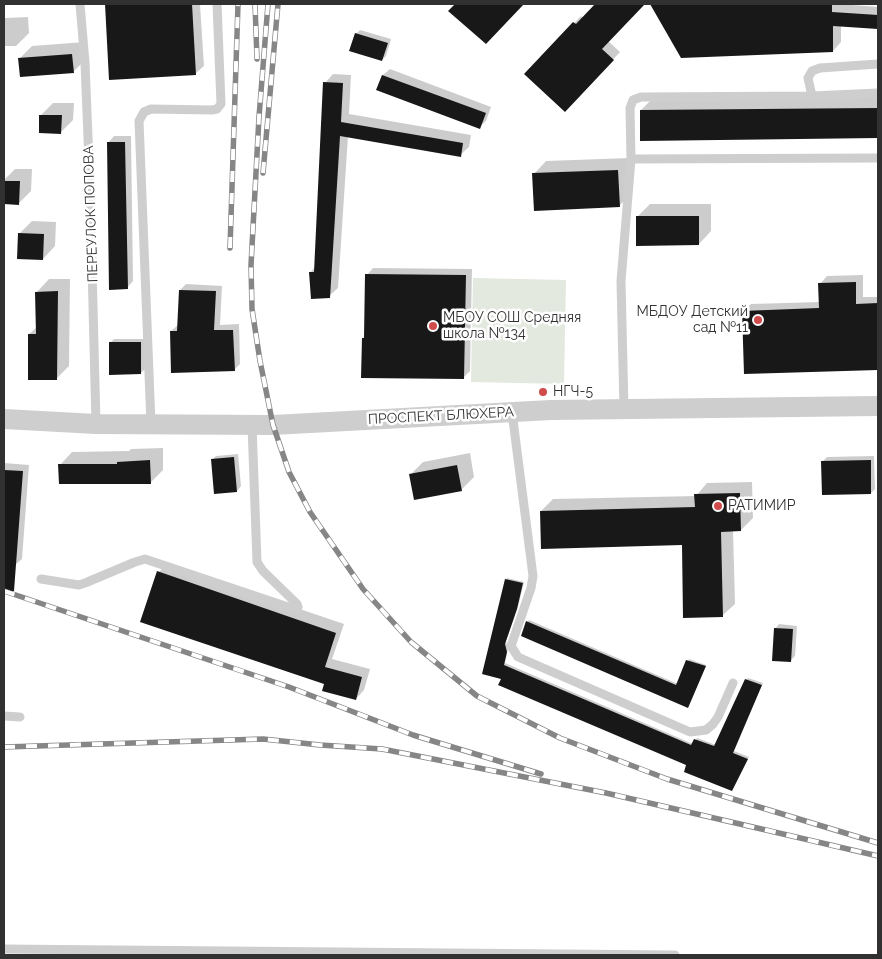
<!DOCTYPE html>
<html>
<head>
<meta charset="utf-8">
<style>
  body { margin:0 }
  #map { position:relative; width:882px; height:959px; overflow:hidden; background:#fff; font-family:Raleway,sans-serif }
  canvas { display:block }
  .frame { position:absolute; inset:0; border:5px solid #313131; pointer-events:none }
</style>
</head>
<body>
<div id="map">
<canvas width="882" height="959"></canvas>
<div class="frame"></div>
</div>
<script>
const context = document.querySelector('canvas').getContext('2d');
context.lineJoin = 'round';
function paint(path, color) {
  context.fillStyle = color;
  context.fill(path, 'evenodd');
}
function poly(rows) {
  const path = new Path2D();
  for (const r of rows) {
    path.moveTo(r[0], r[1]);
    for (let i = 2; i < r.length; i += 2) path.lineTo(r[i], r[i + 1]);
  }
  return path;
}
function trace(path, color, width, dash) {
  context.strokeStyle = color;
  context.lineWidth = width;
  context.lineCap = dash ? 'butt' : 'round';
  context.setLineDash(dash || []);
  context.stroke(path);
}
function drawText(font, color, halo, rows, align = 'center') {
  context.font = font + ' Raleway,sans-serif';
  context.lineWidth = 5;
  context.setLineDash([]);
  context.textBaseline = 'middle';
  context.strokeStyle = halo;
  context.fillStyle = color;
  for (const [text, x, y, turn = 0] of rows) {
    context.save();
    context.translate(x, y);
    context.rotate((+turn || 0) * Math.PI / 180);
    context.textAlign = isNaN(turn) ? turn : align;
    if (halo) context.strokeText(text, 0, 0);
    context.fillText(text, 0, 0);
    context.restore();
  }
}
const green = poly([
  [473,278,566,280,564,384,471,382]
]);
const shadow = poly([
  [107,4,200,4,204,66,195,74,111,79],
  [456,4,523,4,486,42,450,11],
  [597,4,644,4,608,41,620,52,572,103,526,74,581,16,583,18],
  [663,4,840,4,878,7,878,27,841,26,841,42,833,51,656,11],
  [28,17,29,33,16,46,4,46,4,19,5,18],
  [360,30,391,39,386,56,382,60,356,34],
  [85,42,86,59,73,72,20,58,32,46],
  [390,69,491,107,486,121,479,127,378,89,383,75],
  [333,74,351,75,349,114,471,135,469,147,460,155,348,136,338,288,329,296,310,273,315,267,325,83],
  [878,96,878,136,642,139,641,110,654,97],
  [53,103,74,103,73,120,61,132,40,116],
  [114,136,131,136,133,281,127,288,108,143],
  [630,158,632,193,619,206,534,174,546,161],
  [15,169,32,169,31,191,18,204,4,203,4,180],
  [650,204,711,204,711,231,699,244,637,217],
  [32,221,56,222,55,246,43,259,19,234],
  [373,268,472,269,470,371,463,378,363,338,366,336,367,275],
  [863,275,863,297,878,297,878,369,745,373,743,311,751,304,820,302,820,284,827,276],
  [49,279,70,279,69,366,56,379,29,334,37,327,37,292],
  [186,284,222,286,220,325,239,324,240,364,234,370,171,331,178,325,180,290],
  [114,339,145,339,145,369,141,373,110,343],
  [163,448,163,470,150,483,60,465,72,452,129,451,131,449],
  [470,453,474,477,462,489,415,499,410,475,423,462],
  [238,454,241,486,237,491,215,493,212,460,216,456],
  [874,456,875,489,871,493,823,461,827,457],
  [4,463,29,465,22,559,15,565,4,564],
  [752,482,753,518,741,530,733,530,735,604,723,615,683,544,541,511,553,499,696,496,707,483],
  [167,564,344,624,332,659,370,669,364,690,356,699,325,684,159,572],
  [507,578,524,582,518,607,506,641,508,649,505,663,693,744,697,738,716,745,746,680,748,678,763,683,734,751,749,757,733,788,688,764,502,678,506,580],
  [529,620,678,684,689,659,706,665,689,705,527,622],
  [779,624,797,626,795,656,791,660,775,629]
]);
const building = poly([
  [105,4,192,4,196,75,109,80],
  [455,4,524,4,486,44,448,11],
  [595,4,645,4,602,49,614,60,565,112,524,74,573,22,576,24],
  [650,4,832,4,832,12,878,15,878,29,833,26,833,52,681,58],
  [355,33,388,43,382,61,349,51],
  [72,54,74,73,20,77,18,58],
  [382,75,486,113,480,129,376,90],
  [323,82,343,83,341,122,463,143,461,157,340,136,330,298,311,299,309,272,314,272],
  [878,108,878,138,640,141,640,110],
  [39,115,62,115,61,134,39,133],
  [107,142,125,142,128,289,109,290],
  [618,170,620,207,534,211,532,173],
  [4,181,20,181,19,205,4,204],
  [636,216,699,216,699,245,636,246],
  [18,233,44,234,43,260,17,259],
  [365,274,466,275,464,379,361,378,362,338,364,338],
  [856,282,856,304,878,303,878,370,744,374,742,311,819,308,818,283],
  [179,290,216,291,214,330,233,330,235,371,171,373,170,331,177,331],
  [58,291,57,380,28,380,28,334,36,334,35,292],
  [109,342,141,342,141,374,109,375],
  [234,457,237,492,214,494,211,459],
  [150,460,151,484,59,484,58,464,117,464,117,462],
  [871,460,871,494,822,495,821,461],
  [457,465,462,491,414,500,409,474],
  [4,470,23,471,14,591,4,591],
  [740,493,741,531,721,532,723,617,683,618,682,545,541,549,540,511,695,507,694,494],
  [157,571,336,633,325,667,362,677,356,700,322,691,324,684,140,622],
  [505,579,523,583,517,609,505,644,507,652,504,665,691,745,694,739,714,746,745,679,762,685,733,753,748,759,732,791,684,772,686,765,498,685,501,679,482,674],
  [526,621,676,685,686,660,706,666,688,708,521,636],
  [774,628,793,629,791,662,772,661]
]);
const service = poly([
  [80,4,85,63,90,187,96,424],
  [812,96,808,78,812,71,820,68,878,64],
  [631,159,878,158],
  [624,409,621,281,631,159,630,108,633,100,641,97,812,96,878,93],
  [512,412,533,576,531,588,511,646,518,657,690,732,706,730,713,724,718,717,733,683],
  [151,424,139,121,144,112,151,109,212,110,217,109,221,104,217,4],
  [41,579,79,585,85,583,135,562,145,559,297,610,298,607,297,604,263,571,257,562,252,425],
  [4,716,20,717],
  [4,949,675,955]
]);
const tertiary = poly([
  [4,419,96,424,273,425,551,410,878,406]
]);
const rail = poly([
  [255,4,257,59],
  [268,4,259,117,251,265,252,309,260,361,273,425,289,472,310,512,363,589,411,642,477,696,560,738,667,779,878,843],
  [263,173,278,4],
  [230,248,238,4],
  [4,591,289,687,413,735,541,774],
  [4,747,263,739,320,745,382,749,606,793,878,856]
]);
const markers = [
  [758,320,5,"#d14b4b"],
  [433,326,5,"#d14b4b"],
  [543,392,5,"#d14b4b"],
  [718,506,5,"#d14b4b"]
];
const streetNames = [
  ["ПЕРЕУЛОК ПОПОВА",91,214,-92],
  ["ПРОСПЕКТ БЛЮХЕРА",441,416,-3]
];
const poiNames = [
  ["МБДОУ Детский",748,312,"right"],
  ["сад №11",748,328,"right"],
  ["МБОУ СОШ Средняя",443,318],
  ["школа №134",443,334],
  ["НГЧ-5",553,392],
  ["РАТИМИР",728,506]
];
paint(green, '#e3e9de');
paint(shadow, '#0003');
paint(building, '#181818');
trace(service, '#cecece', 9);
trace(tertiary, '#cecece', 20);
trace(rail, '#868686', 5.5);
trace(rail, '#fff', 4, [11]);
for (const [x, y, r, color] of markers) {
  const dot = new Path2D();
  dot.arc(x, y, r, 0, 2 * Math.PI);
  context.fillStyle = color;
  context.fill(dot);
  trace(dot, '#fff', 2);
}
drawText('14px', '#313131', '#fff', streetNames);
drawText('14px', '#313131', '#fff', poiNames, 'left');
</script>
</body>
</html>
